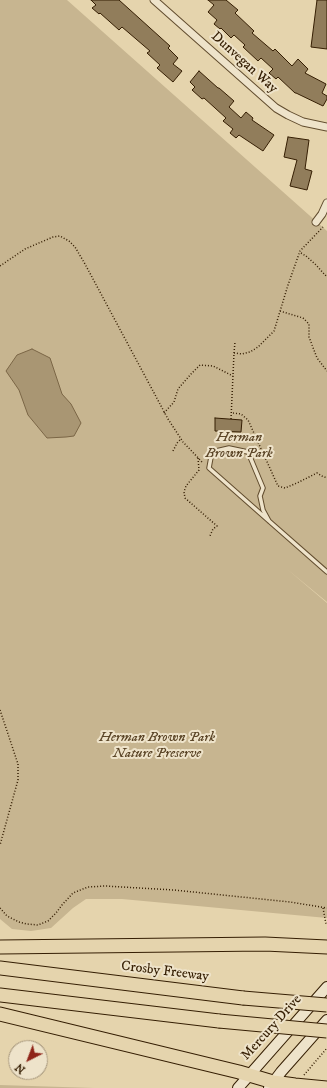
<!DOCTYPE html>
<html>
<head>
<meta charset="utf-8">
<style>
  body { margin:0 }
  #map { position:relative; width:327px; height:1088px; overflow:hidden; background:#e5d4ad; font-family:"IM FELL DW Pica",serif }
  canvas { display:block }
  .north { position:absolute; left:8px; top:1040px; width:40px; height:40px; box-sizing:border-box; background:#eee3ca; border:1px solid #a4947a; border-radius:50%; rotate:222deg; font-size:11px; font-weight:700; line-height:16px; text-align:center; color:#351e03 }
  .north::after { content:''; display:block; margin:auto; width:14px; height:18px; background:#8f2418; clip-path:polygon(50% 0,100% 100%,50% 72%,0 100%) }
</style>
</head>
<body>
<div id="map">
<canvas width="327" height="1088"></canvas>
<div class="north">N</div>
</div>
<script>
const context = document.querySelector('canvas').getContext('2d');
context.lineJoin = 'round';
function paint(path, color) {
  context.fillStyle = color;
  context.fill(path, 'evenodd');
}
function poly(rows) {
  const path = new Path2D();
  for (const r of rows) {
    path.moveTo(r[0], r[1]);
    for (let i = 2; i < r.length; i += 2) path.lineTo(r[i], r[i + 1]);
  }
  return path;
}
function trace(path, color, width, dash) {
  context.strokeStyle = color;
  context.lineWidth = width;
  context.lineCap = dash ? 'butt' : 'round';
  context.setLineDash(dash || []);
  context.stroke(path);
}
function drawText(font, color, halo, rows, align = 'center') {
  context.font = font + ' "IM FELL DW Pica",serif';
  context.lineWidth = 4;
  context.setLineDash([]);
  context.textBaseline = 'middle';
  context.strokeStyle = halo;
  context.fillStyle = color;
  for (const [text, x, y, turn = 0] of rows) {
    context.save();
    context.translate(x, y);
    context.rotate((+turn || 0) * Math.PI / 180);
    context.textAlign = isNaN(turn) ? turn : align;
    if (halo) context.strokeText(text, 0, 0);
    context.fillText(text, 0, 0);
    context.restore();
  }
}
const green = poly([
  [0,0,67,0,327,231,327,602,287,569,327,603,327,918,122,899,86,899,73,908,51,928,31,931,12,929,0,919],
  [0,1085,94,1088,0,1088]
]);
const water = poly([
  [32,349,50,358,62,394,71,404,81,423,74,436,66,437,47,438,28,415,19,390,6,371,17,355,32,349]
]);
const building = poly([
  [91,0,119,0,170,46,168,48,178,58,173,64,182,71,173,82,157,68,160,65,147,53,150,51,122,27,119,30,100,13,99,14,92,8,96,5,91,0],
  [208,0,226,0,238,10,235,13,254,31,252,33,273,51,275,49,292,66,298,59,308,69,305,73,326,84,322,93,327,96,327,99,323,106,296,93,295,93,278,77,276,79,269,73,273,69,261,58,258,61,243,47,245,45,234,35,231,38,221,28,220,29,214,24,217,20,208,12,214,5,208,0],
  [317,0,327,0,327,49,311,47,317,0],
  [199,71,218,88,219,88,234,101,229,107,241,118,246,112,253,118,252,120,274,135,263,151,239,135,236,138,230,133,233,129,223,121,226,118,204,98,202,99,192,90,195,87,190,82,199,71],
  [288,137,309,140,305,169,312,171,307,190,290,186,297,160,284,157,288,137],
  [215,418,242,420,241,432,215,431,215,418]
]);
const path = poly([
  [301,253,306,256,316,265,327,277],
  [0,266,25,249,53,237,60,236,69,241,75,247,85,264,168,419,183,442,203,463],
  [280,311,303,318,309,324,309,337,317,358,327,371],
  [234,353,235,342],
  [164,413,174,402,178,389,191,374,200,365,213,366,233,376],
  [233,413,241,414,248,420,278,486,285,488,297,483,317,473,322,476,327,478],
  [231,419,234,353,242,354,250,352,258,347,274,331,288,285,300,251,323,227],
  [173,451,177,443,181,439],
  [198,458,199,470,186,486,184,492,185,498,217,526,213,529,210,536],
  [0,710,18,764,18,780,0,845],
  [0,908,7,916,19,922,27,924,38,925,48,921,56,913,62,905,73,893,88,887,105,886,174,890,290,902,327,908],
  [323,908,326,924,327,925],
  [304,1075,327,1048]
]);
const lane = poly([
  [269,521,263,510,260,496,263,488,248,452,229,448,216,451,211,457,209,468,269,521,327,572]
]);
const street = poly([
  [154,0,276,108,288,115,303,122,327,127],
  [316,222,322,214,327,203]
]);
const secondary = poly([
  [238,1088,327,987],
  [269,1088,281,1072,327,1020]
]);
const highway = poly([
  [0,947,265,944,327,947],
  [0,968,243,998],
  [0,995,219,1021],
  [0,1014,239,1072,273,1082,295,1085,327,1088]
]);
const highwayBridge = poly([
  [243,998,327,1005],
  [219,1021,327,1031]
]);
const streetNames = [
  ["Dunvegan Way",244,63,42],
  ["Crosby Freeway",165,972,7],
  ["Mercury Drive",272,1028,-48]
];
const parkNames = [
  ["Herman",239,438],
  ["Brown Park",239,454],
  ["Herman Brown Park",157,738],
  ["Nature Preserve",157,754]
];
paint(green, '#c7b590');
paint(water, '#a99673');
trace(water, '#7b6646', 1);
paint(building, '#917d5b');
trace(building, '#351e03', 1);
trace(lane, '#614c2e', 5.5);
trace(street, '#614c2e', 9);
trace(secondary, '#351e03', 12);
trace(highway, '#351e03', 15);
trace(path, '#351e03', 1.5, [1, 2]);
trace(lane, '#eee3ca', 3.5);
trace(street, '#eee3ca', 7);
trace(secondary, '#eee3ca', 10);
trace(highway, '#e5d4ad', 13);
trace(highwayBridge, '#351e03', 15, []);
trace(highwayBridge, '#e5d4ad', 13);
drawText('14px', '#351e03', '#eee3ca', streetNames);
drawText('italic 14px', '#5a4426', '#eee3ca', parkNames);
</script>
</body>
</html>
